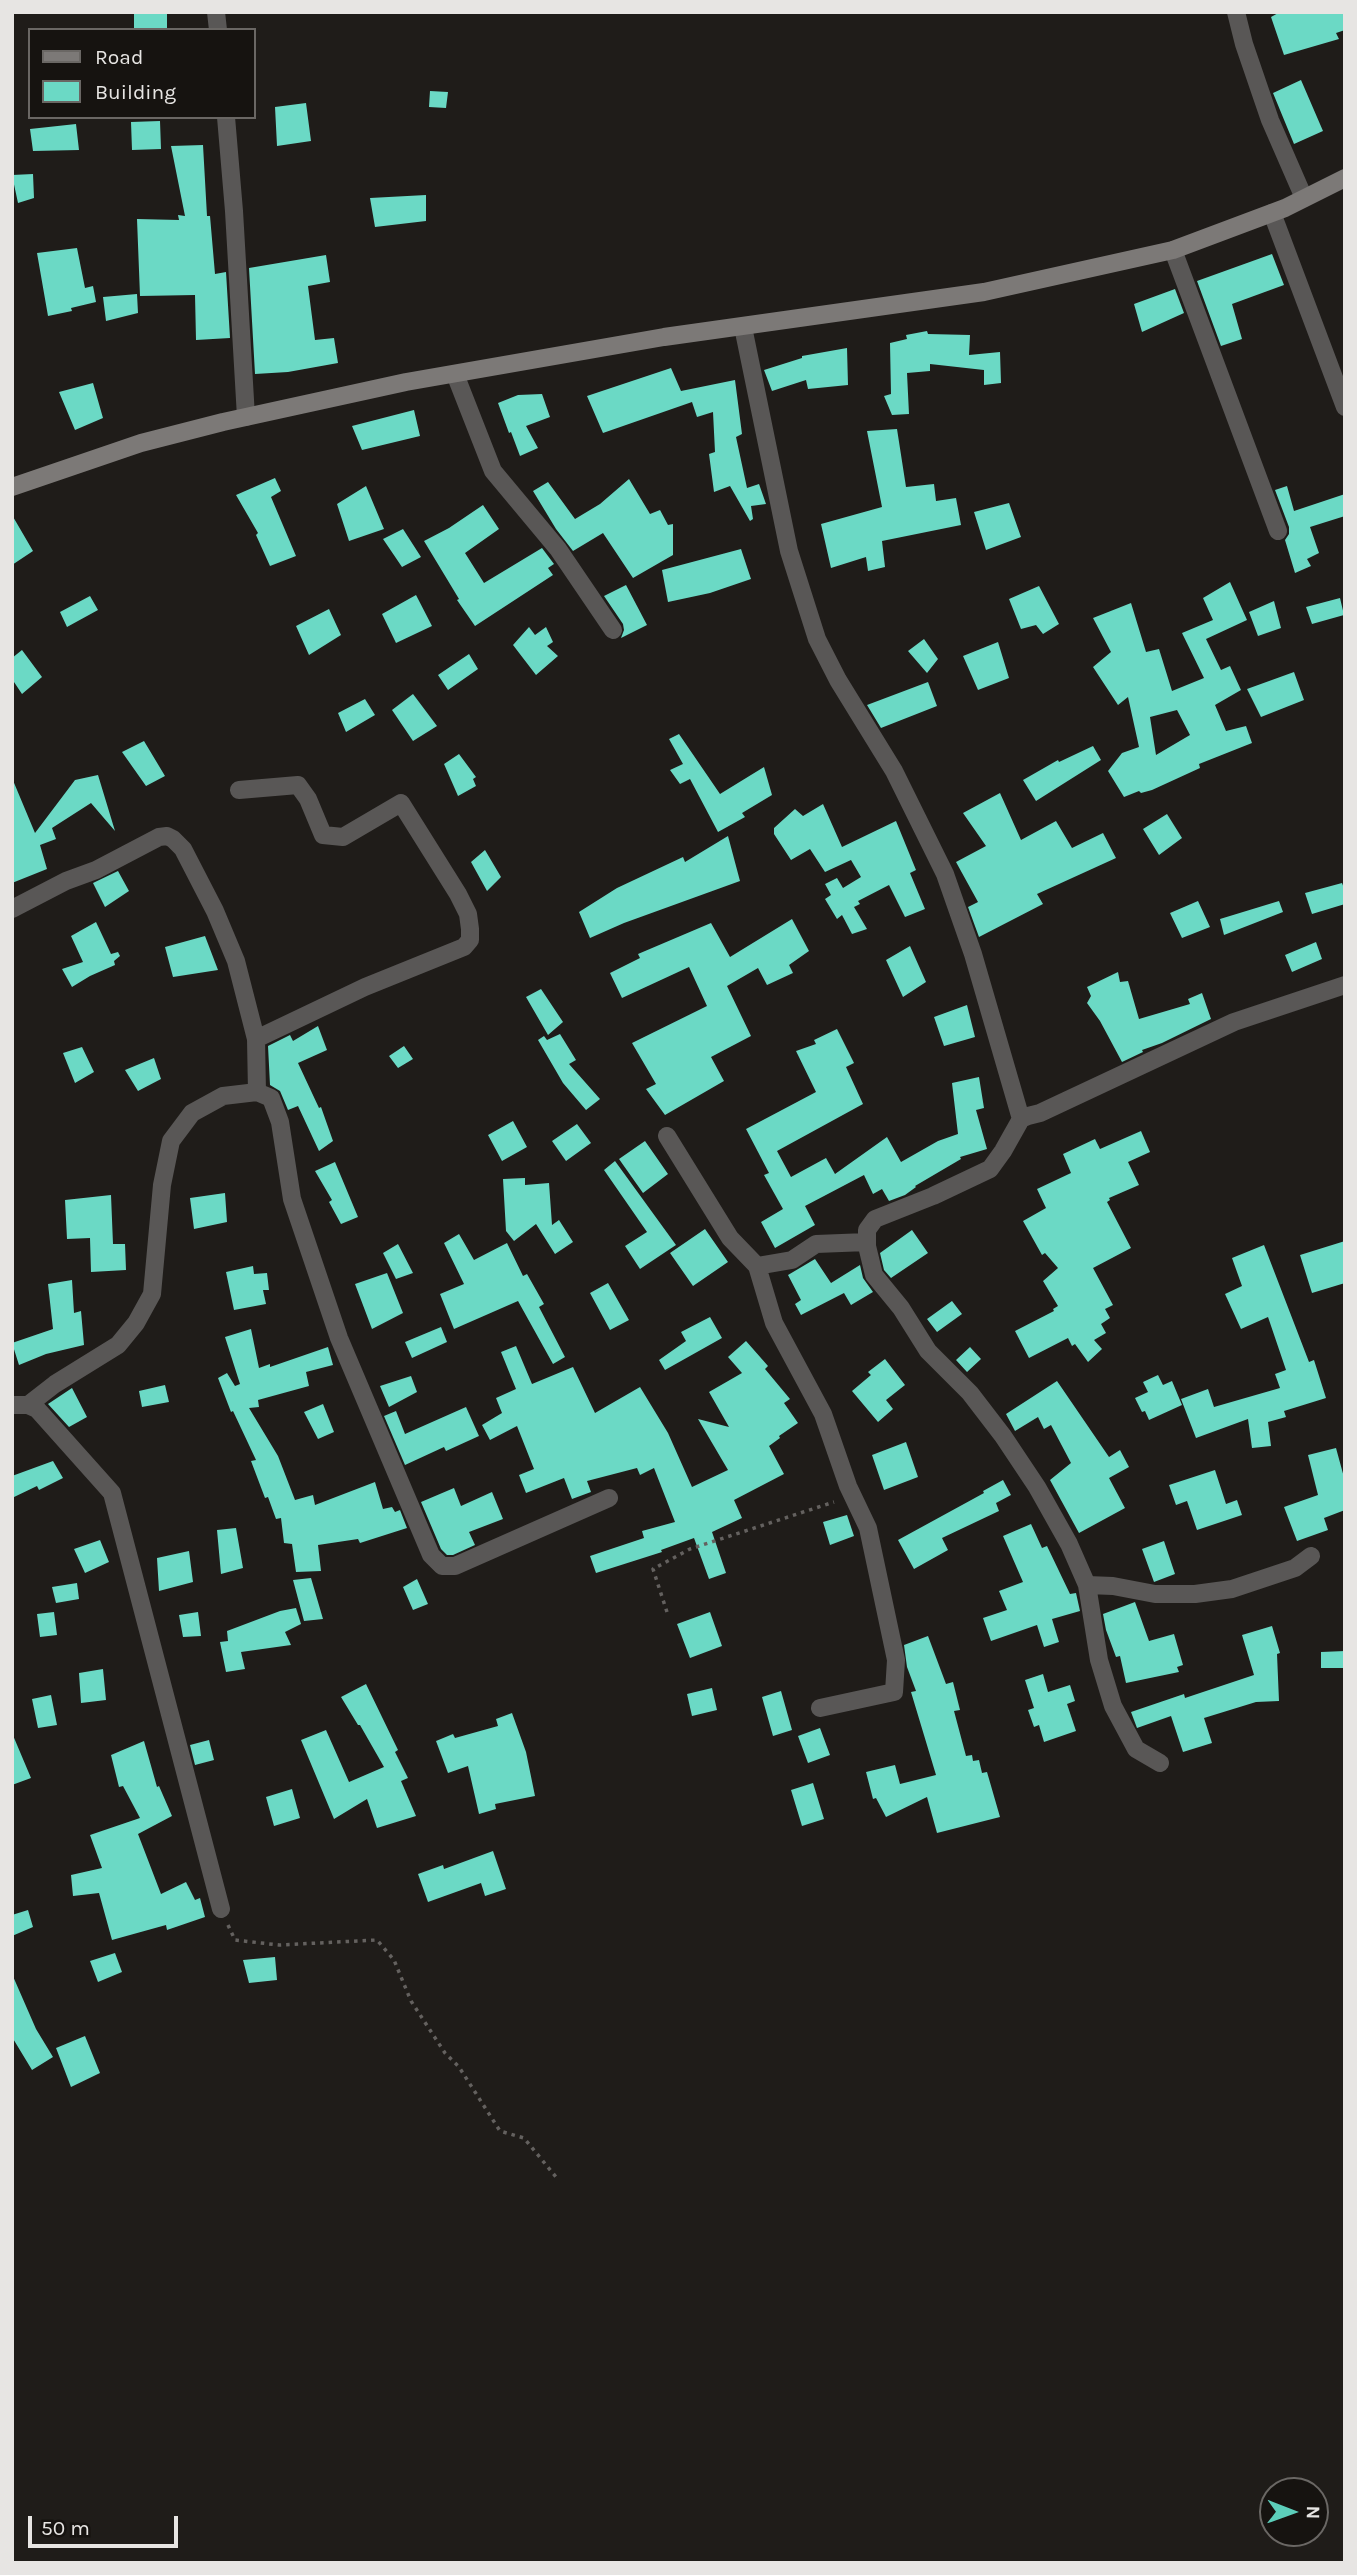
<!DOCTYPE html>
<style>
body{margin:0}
#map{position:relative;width:1357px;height:2575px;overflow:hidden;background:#1f1c19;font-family:Karla,sans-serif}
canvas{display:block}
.frame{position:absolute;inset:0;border:14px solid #e7e5e3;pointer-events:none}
.legend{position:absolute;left:28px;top:28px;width:228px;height:91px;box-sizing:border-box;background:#161310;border:2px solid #6a6764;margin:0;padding:9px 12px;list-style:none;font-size:21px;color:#e7e5e3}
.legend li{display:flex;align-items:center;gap:14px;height:35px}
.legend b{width:35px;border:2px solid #6a6764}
.north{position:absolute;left:1259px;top:2477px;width:70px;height:70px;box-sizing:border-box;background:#161310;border:2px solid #6a6764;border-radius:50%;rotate:91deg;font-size:19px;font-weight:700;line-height:28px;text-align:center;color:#e7e5e3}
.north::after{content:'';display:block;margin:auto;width:24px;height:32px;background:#5cceba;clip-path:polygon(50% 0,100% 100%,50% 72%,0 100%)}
.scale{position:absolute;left:28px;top:2516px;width:150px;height:32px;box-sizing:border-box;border:4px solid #e7e5e3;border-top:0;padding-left:9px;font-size:21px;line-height:24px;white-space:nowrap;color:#e7e5e3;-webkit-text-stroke:5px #161310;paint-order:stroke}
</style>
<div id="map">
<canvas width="1357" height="2575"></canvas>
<div class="frame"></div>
<ul class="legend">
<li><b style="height:9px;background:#7c7977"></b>Road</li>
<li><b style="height:19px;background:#6bd9c5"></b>Building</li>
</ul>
<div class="north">N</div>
<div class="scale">50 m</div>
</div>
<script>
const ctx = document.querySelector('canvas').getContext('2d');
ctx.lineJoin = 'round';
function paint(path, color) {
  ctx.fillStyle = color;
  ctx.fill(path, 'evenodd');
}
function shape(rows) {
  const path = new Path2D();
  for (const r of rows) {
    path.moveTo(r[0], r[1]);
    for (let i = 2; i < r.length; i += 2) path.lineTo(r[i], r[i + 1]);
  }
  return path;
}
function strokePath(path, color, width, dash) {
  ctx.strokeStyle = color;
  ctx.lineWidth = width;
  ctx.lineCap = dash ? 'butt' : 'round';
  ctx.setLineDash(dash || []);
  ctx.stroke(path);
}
const building = shape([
 [134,12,167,12,167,30,134,30],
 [1280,12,1345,12,1345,30,1336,33,1339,39,1284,55,1271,17],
 [1301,80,1323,131,1294,144,1273,93],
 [430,91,448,92,446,108,429,107],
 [306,103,311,141,277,146,275,107],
 [160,121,161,149,132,150,131,122],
 [76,124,79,150,33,151,30,129],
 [203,145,207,216,210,216,215,274,226,272,230,338,196,340,195,295,140,296,137,219,179,220,178,215,185,216,171,146],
 [33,174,34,198,18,203,12,175],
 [426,195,426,221,375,227,370,198],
 [77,248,85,288,93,286,96,302,71,308,72,311,48,316,37,253],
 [1272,254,1284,285,1232,304,1242,339,1221,346,1197,281],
 [326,255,330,282,308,286,315,340,334,338,338,363,288,372,255,374,249,268],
 [1175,289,1184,313,1142,332,1134,304],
 [137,294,138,313,106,321,103,297],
 [927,331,928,334,970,335,969,355,1000,352,1001,383,984,385,984,370,930,364,930,371,907,373,909,414,892,415,884,396,891,394,890,343,907,339,906,335],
 [847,348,848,385,808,389,806,380,772,391,764,370,802,358,802,356],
 [671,368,681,391,735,380,742,434,736,437,747,488,759,484,766,504,751,506,753,519,750,521,730,486,714,492,709,454,715,452,713,412,697,417,692,402,603,433,587,396],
 [93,383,103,418,75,430,59,392],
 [542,394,550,417,526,426,538,448,520,456,511,432,509,433,498,403,518,395],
 [414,410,420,436,362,450,352,426],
 [897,429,906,487,934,484,936,501,956,498,961,525,882,541,885,567,868,571,866,557,831,568,821,524,882,507,867,431],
 [275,478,281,491,271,497,296,556,270,566,256,535,258,533,236,495],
 [629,479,650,514,660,510,668,525,673,524,673,555,633,578,603,533,573,551,556,529,533,491,548,482,575,519,600,504],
 [366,486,384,529,349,541,337,504],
 [1287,486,1294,511,1345,494,1345,516,1310,527,1319,553,1307,559,1311,566,1295,573,1285,540,1289,534,1289,527,1275,490],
 [1009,503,1021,537,986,550,974,512],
 [483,505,499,529,465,553,484,583,542,548,554,564,548,568,553,575,475,626,457,600,459,599,424,541,449,528],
 [12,515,33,551,12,565],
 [403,529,421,557,402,567,383,539],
 [741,549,751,579,710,593,668,602,662,570],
 [1230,582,1247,620,1206,639,1221,670,1230,666,1241,690,1215,705,1226,731,1246,726,1252,743,1199,764,1200,768,1152,790,1141,793,1139,791,1124,797,1108,771,1122,753,1139,747,1128,697,1118,705,1093,667,1111,652,1093,618,1131,603,1146,652,1159,649,1172,691,1204,678,1182,633,1213,620,1203,598],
 [1177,710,1190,735,1156,755,1150,717],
 [626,585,647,625,621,638,624,630,623,624,604,596],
 [1039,586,1059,624,1043,634,1036,625,1021,629,1009,599],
 [416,595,432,626,396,643,382,614],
 [90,596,98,610,67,627,60,612],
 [1340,598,1344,615,1312,624,1306,607],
 [1274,601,1281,628,1258,636,1249,612],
 [329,609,341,635,309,655,296,626],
 [529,627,535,635,546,627,553,642,547,646,558,656,536,675,513,645],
 [924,639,938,659,927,673,908,651],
 [998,642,1009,678,978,690,963,656],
 [22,650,42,677,22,694,12,679,12,658],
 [469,654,478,669,448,690,438,675],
 [1294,672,1304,700,1261,717,1247,689],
 [928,682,937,706,881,728,867,705],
 [413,694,437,726,413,741,392,710],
 [365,699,375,715,346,732,338,713],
 [679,734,720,794,764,767,772,795,742,813,745,817,718,832,690,779,680,784,670,770,683,764,669,739],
 [144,741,165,776,146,786,122,752],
 [1093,746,1101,760,1036,801,1023,780,1058,760,1059,762],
 [459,754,476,777,473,779,476,786,458,796,444,764],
 [98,775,115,831,91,803,52,828,56,839,40,845,47,869,12,883,12,778,35,833,75,780],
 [1000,793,1021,840,1056,821,1072,848,1103,833,1116,858,1037,894,1043,904,979,937,968,907,978,902,956,862,986,846,963,813],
 [823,804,842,847,896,821,916,870,910,873,925,909,905,917,889,885,858,901,860,904,854,907,867,929,852,934,842,915,837,919,825,899,831,895,825,884,837,878,843,888,861,877,851,860,825,872,810,849,791,860,774,834,774,828,795,809,803,816],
 [1167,814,1182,838,1159,855,1143,829],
 [728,836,740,881,624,923,590,938,579,912,617,888,683,857,685,862],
 [485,850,501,877,487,891,471,862],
 [118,871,129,891,105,907,93,883],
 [1342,883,1345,891,1345,904,1312,914,1305,893],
 [1198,901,1210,927,1182,938,1170,913],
 [1279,901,1283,912,1224,935,1220,919],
 [792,919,809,951,789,965,793,973,767,985,758,968,727,986,751,1036,711,1057,724,1081,665,1115,646,1089,656,1084,632,1043,707,1006,689,967,622,998,610,973,640,958,638,954,711,923,730,957],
 [96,922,111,954,118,952,120,956,114,961,115,965,90,976,72,987,62,969,83,962,71,936],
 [205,936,218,970,173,977,165,947],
 [1316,942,1322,959,1292,972,1285,955],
 [910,946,926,982,903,997,886,960],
 [1118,972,1120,982,1128,981,1139,1019,1190,1004,1188,999,1202,993,1211,1019,1162,1043,1142,1050,1143,1052,1122,1062,1100,1021,1087,1003,1091,996,1087,987],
 [541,989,563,1022,548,1035,526,997],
 [967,1005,975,1037,944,1046,934,1017],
 [318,1026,327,1050,298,1063,319,1108,321,1107,333,1141,319,1151,298,1106,288,1110,280,1091,270,1085,268,1046,290,1035,293,1041],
 [837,1029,854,1063,846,1067,863,1104,777,1151,791,1177,826,1158,835,1174,887,1137,901,1162,938,1141,958,1134,952,1083,979,1077,984,1108,976,1110,987,1149,960,1157,961,1159,915,1186,916,1187,905,1195,889,1201,882,1189,873,1194,864,1175,805,1206,815,1225,775,1248,761,1222,783,1209,764,1175,769,1173,746,1129,816,1092,796,1051,816,1044,814,1040],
 [560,1034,576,1060,569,1064,600,1099,586,1110,563,1083,538,1040,544,1036,547,1040],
 [404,1046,413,1059,398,1068,389,1056],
 [82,1047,94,1072,75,1083,63,1053],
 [154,1058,161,1079,138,1091,125,1070],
 [513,1121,527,1147,502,1161,488,1135],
 [577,1124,591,1143,566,1161,552,1141],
 [1141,1131,1150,1152,1128,1162,1139,1185,1109,1198,1110,1200,1107,1202,1131,1248,1093,1268,1113,1305,1105,1309,1110,1318,1101,1324,1106,1333,1094,1340,1102,1349,1088,1362,1075,1344,1072,1346,1068,1338,1029,1358,1015,1331,1054,1311,1053,1309,1058,1306,1043,1281,1058,1268,1045,1253,1042,1255,1023,1221,1046,1208,1037,1189,1071,1173,1063,1154,1095,1139,1100,1149],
 [645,1141,668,1174,643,1193,619,1159],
 [615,1161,676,1245,640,1269,625,1246,647,1232,604,1170],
 [335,1162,358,1217,341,1224,329,1202,332,1200,315,1171],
 [525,1178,525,1185,549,1183,552,1225,559,1220,573,1242,555,1254,536,1224,514,1241,506,1231,503,1179],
 [225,1193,227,1222,194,1229,190,1198],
 [111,1195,113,1244,125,1244,126,1270,91,1272,90,1238,67,1239,65,1200],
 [705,1229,728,1262,693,1286,670,1253],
 [912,1230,928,1253,891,1278,884,1270,880,1253],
 [459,1234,474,1260,507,1243,523,1276,527,1274,544,1304,539,1307,565,1357,553,1364,518,1301,454,1329,440,1294,464,1284,444,1243],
 [1345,1241,1345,1283,1312,1293,1300,1255],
 [398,1244,413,1273,396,1279,383,1253],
 [1264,1245,1309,1362,1314,1360,1326,1398,1284,1411,1286,1417,1268,1422,1271,1446,1252,1448,1248,1419,1196,1438,1181,1399,1208,1389,1214,1407,1280,1388,1275,1374,1286,1370,1268,1317,1241,1329,1225,1294,1242,1286,1232,1258],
 [815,1259,831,1283,860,1265,863,1278,873,1292,851,1305,844,1293,801,1315,795,1304,801,1300,788,1275],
 [253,1266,254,1274,267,1273,269,1290,263,1290,266,1304,234,1310,226,1272],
 [387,1273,403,1313,372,1329,355,1284],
 [72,1280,74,1313,81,1311,84,1345,46,1354,19,1365,12,1343,53,1329,48,1284],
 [608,1283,629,1320,610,1330,590,1293],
 [952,1301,962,1314,937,1332,927,1319],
 [710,1317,722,1338,665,1370,659,1360,686,1341,681,1332],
 [441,1327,447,1342,412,1358,405,1342],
 [251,1329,259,1368,270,1364,270,1367,328,1347,333,1365,306,1372,309,1386,258,1400,259,1407,249,1408,278,1456,295,1500,313,1495,315,1505,375,1482,383,1509,392,1507,395,1512,400,1510,407,1528,360,1543,358,1539,318,1545,321,1571,296,1572,292,1544,284,1543,281,1518,276,1519,268,1497,265,1498,251,1461,256,1460,233,1411,231,1412,218,1378,227,1373,235,1386,240,1384,225,1337],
 [746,1341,768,1366,765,1369,790,1399,784,1403,798,1423,779,1436,780,1438,769,1446,784,1474,734,1500,742,1518,712,1532,726,1573,709,1579,694,1538,661,1550,662,1552,596,1573,590,1556,644,1538,642,1531,675,1522,654,1468,640,1475,637,1468,587,1481,591,1492,572,1499,564,1478,526,1493,519,1475,534,1469,517,1426,490,1440,482,1425,502,1413,496,1398,516,1389,501,1352,516,1346,532,1384,573,1367,595,1413,640,1387,668,1433,692,1487,728,1470,698,1419,729,1427,709,1392,742,1373,728,1357],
 [970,1347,981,1359,967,1372,956,1360],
 [885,1359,905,1385,886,1400,893,1409,878,1422,852,1391,871,1375,868,1372],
 [1158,1375,1163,1385,1172,1381,1182,1405,1149,1420,1145,1411,1142,1412,1135,1398,1148,1392,1143,1382],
 [411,1376,417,1392,389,1407,380,1386],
 [1057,1381,1109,1457,1120,1450,1129,1467,1109,1478,1125,1508,1079,1533,1050,1480,1071,1463,1051,1425,1044,1429,1038,1417,1015,1431,1006,1414],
 [165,1385,169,1402,142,1407,139,1391],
 [72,1388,87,1417,69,1427,48,1404],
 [323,1404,334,1432,318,1439,304,1412],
 [466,1407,479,1436,446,1451,444,1447,405,1465,384,1416,396,1411,405,1434],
 [906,1442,918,1477,884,1490,872,1455],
 [1336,1448,1345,1481,1345,1510,1324,1518,1328,1530,1297,1541,1284,1507,1318,1495,1308,1455],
 [53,1461,63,1478,39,1490,37,1486,12,1498,12,1476],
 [1215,1470,1226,1504,1237,1500,1242,1515,1197,1530,1187,1501,1176,1505,1169,1485],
 [1003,1480,1011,1495,996,1503,999,1511,942,1538,948,1550,914,1569,898,1540,984,1493,983,1491],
 [454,1488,461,1506,492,1492,503,1519,469,1532,475,1545,453,1555,447,1555,441,1549,421,1502],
 [847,1515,854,1536,830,1545,823,1522],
 [1031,1524,1042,1548,1047,1546,1070,1594,1076,1593,1080,1611,1052,1619,1059,1642,1044,1647,1037,1625,991,1641,983,1618,1007,1610,999,1591,1023,1582,1003,1536],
 [236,1528,243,1568,221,1574,217,1530],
 [100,1540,109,1562,85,1573,74,1549],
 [1164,1541,1175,1574,1154,1582,1142,1549],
 [189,1551,193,1582,159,1591,157,1558],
 [311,1578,323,1619,304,1621,293,1580],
 [417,1579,428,1604,413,1610,403,1587],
 [77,1583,79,1599,56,1603,52,1587],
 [1135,1602,1149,1641,1174,1634,1183,1665,1177,1667,1179,1672,1126,1683,1120,1656,1116,1657,1106,1630,1103,1614],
 [296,1608,301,1624,285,1632,291,1645,241,1652,245,1669,226,1672,220,1642,228,1641,227,1631,280,1611],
 [54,1612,57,1635,40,1637,37,1614],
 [198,1612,201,1636,183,1637,179,1615],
 [710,1612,722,1646,690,1658,677,1624],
 [1272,1626,1280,1653,1277,1654,1279,1701,1256,1702,1204,1718,1212,1743,1183,1752,1171,1716,1137,1728,1131,1712,1184,1694,1185,1698,1254,1675,1242,1635],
 [928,1636,946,1684,953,1682,960,1710,954,1711,966,1756,972,1755,973,1761,979,1760,982,1773,987,1772,1000,1817,937,1833,927,1797,886,1817,876,1798,873,1799,866,1772,895,1765,900,1784,936,1775,911,1692,916,1691,907,1667,904,1645],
 [1345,1651,1345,1668,1321,1668,1321,1652],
 [103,1669,106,1700,81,1703,79,1673],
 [1043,1674,1048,1692,1070,1685,1075,1701,1067,1704,1076,1731,1044,1742,1039,1725,1034,1727,1028,1710,1034,1708,1025,1680],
 [366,1684,398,1750,395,1752,408,1778,401,1781,416,1816,377,1828,367,1799,334,1819,301,1740,326,1730,349,1782,384,1767,360,1725,358,1725,341,1697],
 [712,1688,717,1710,692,1716,687,1694],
 [781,1691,792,1730,773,1736,762,1697],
 [51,1695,57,1725,38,1728,32,1699],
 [512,1713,526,1752,535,1796,495,1804,496,1809,479,1814,468,1766,448,1773,436,1741,453,1734,455,1738,498,1726,496,1719],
 [820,1728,830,1755,808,1763,798,1736],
 [12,1733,31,1778,12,1785],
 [209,1740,214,1760,195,1765,190,1745],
 [144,1741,157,1787,159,1786,172,1816,138,1834,161,1894,186,1882,195,1900,200,1898,205,1917,167,1930,166,1925,112,1940,99,1893,73,1896,71,1875,102,1868,90,1835,140,1818,123,1786,119,1787,111,1755],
 [813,1783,824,1819,802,1826,791,1790],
 [292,1789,300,1818,274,1826,266,1797],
 [493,1851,506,1889,485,1896,481,1883,428,1902,418,1874,443,1865,444,1869],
 [28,1910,33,1927,12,1936,12,1915],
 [115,1953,122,1972,98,1982,90,1961],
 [275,1957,277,1980,249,1983,243,1960],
 [12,1974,36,2029,53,2057,32,2070,12,2037],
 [85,2036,100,2073,71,2087,56,2048]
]);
const path = shape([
 [667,1612,653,1569,690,1549,834,1502],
 [228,1925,235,1940,279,1945,377,1940,394,1960,411,2001,445,2053,459,2067,500,2131,524,2138,556,2177]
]);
const street = shape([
 [216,12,218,30],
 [1236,12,1244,44,1270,120,1304,198],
 [226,117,234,211,246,417],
 [1272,213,1345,407],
 [1173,250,1278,531],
 [743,327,789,551,817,639,838,680,894,771,945,874,973,954,1021,1119],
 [455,374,493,471,558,549,613,630],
 [239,790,298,785,308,799,323,835,343,837,401,803,458,894,468,914,470,929,470,940,464,947,365,987,256,1039],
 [12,909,66,881,96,870,159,837,167,836,173,839,183,849,215,911,236,961,256,1039,257,1092],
 [667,1136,730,1238,757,1266,792,1260,816,1244,867,1242],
 [757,1266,774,1323,823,1414,848,1486,868,1528,896,1660,894,1692,820,1708],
 [12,1405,28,1405,37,1409,112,1493,221,1909],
 [28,1405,55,1384,118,1345,136,1323,152,1294,162,1185,171,1141,192,1113,223,1096,257,1092,271,1098,280,1122,292,1199,339,1338,431,1555,442,1566,455,1566,609,1498],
 [1311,1556,1295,1568,1232,1589,1195,1594,1155,1594,1113,1586,1087,1585,1069,1544,1037,1487,1003,1436,970,1393,928,1351,901,1308,874,1275,867,1246,867,1230,875,1219,933,1196,990,1169,1003,1151,1021,1119,1028,1116,1040,1113,1234,1022,1345,985],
 [1087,1585,1099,1660,1113,1706,1136,1749,1160,1763]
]);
const secondary = shape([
 [12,487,141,443,223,422,406,382,664,337,984,292,1173,250,1285,208,1345,178]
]);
paint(building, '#6bd9c5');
strokePath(path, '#64615f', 3.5, [3.5, 5]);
strokePath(street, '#595756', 18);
strokePath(secondary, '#7c7977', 18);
</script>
